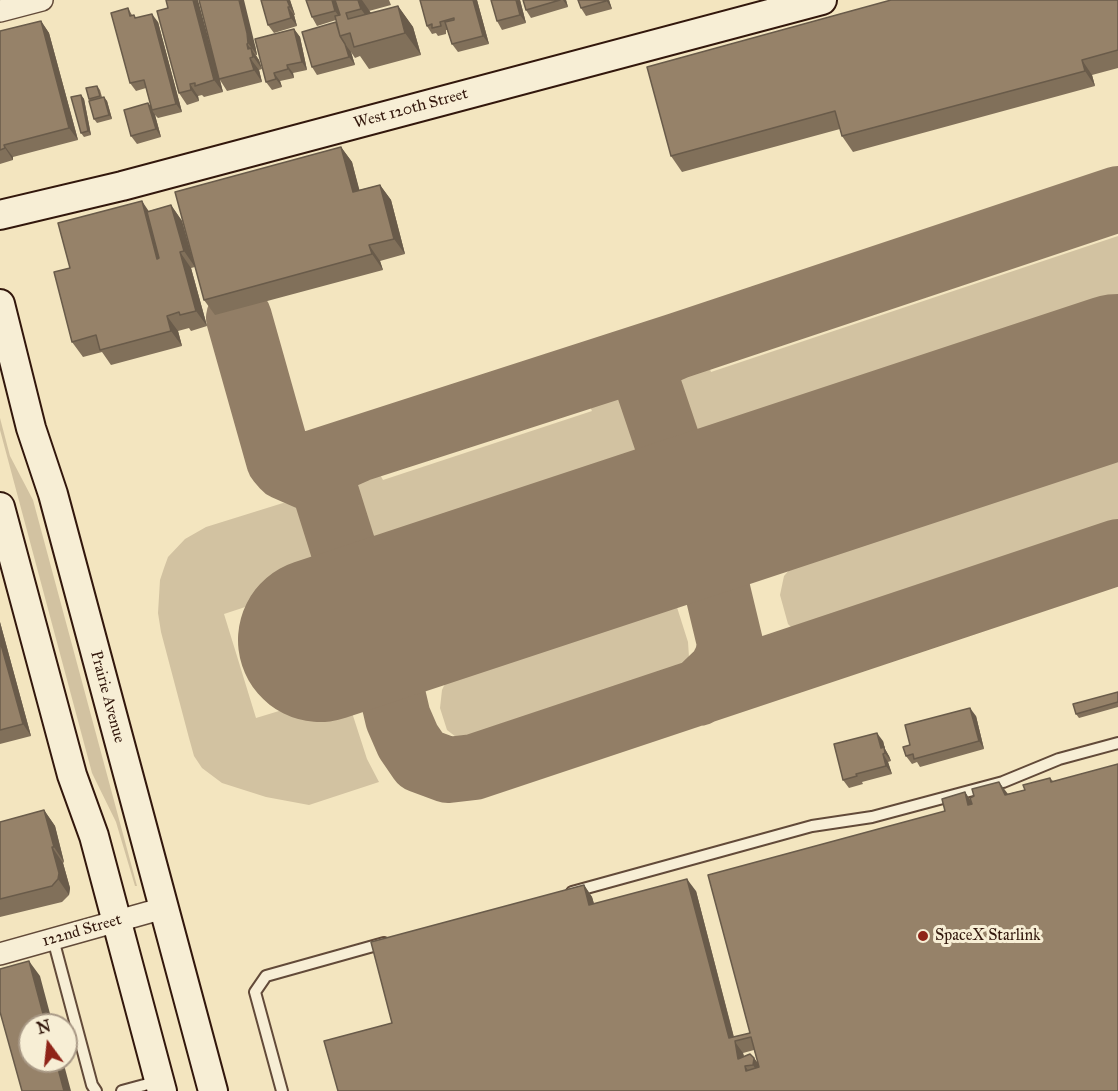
<!DOCTYPE html>
<style>
body{margin:0}
#map{position:relative;width:1118px;height:1091px;overflow:hidden;background:#f3e5bf;font-family:"IM FELL Great Primer",serif}
canvas{display:block}
.north{position:absolute;left:18px;top:1013px;width:60px;height:60px;box-sizing:border-box;background:#f7eed5;border:2px solid #a89885;border-radius:50%;rotate:345deg;font-size:16px;font-weight:700;line-height:24px;text-align:center;color:#32170c}
.north::after{content:'';display:block;margin:auto;width:21px;height:27px;background:#8f2418;clip-path:polygon(50% 0,100% 100%,50% 72%,0 100%)}
</style>
<div id="map">
<canvas width="1118" height="1091"></canvas>
<div class="north">N</div>
</div>
<script>
const ctx = document.querySelector('canvas').getContext('2d');
ctx.lineJoin = 'round';
function paint(path, color) {
  ctx.fillStyle = color;
  ctx.fill(path, 'evenodd');
}
function shape(rows) {
  const path = new Path2D();
  for (const r of rows) {
    path.moveTo(r[0], r[1]);
    for (let i = 2; i < r.length; i += 2) path.lineTo(r[i], r[i + 1]);
  }
  return path;
}
function strokePath(path, color, width, dash) {
  ctx.strokeStyle = color;
  ctx.lineWidth = width;
  ctx.lineCap = dash ? 'butt' : 'round';
  ctx.setLineDash(dash || []);
  ctx.stroke(path);
}
function write(font, color, halo, rows, align = 'center') {
  ctx.font = font + ' "IM FELL Great Primer",serif';
  ctx.lineWidth = 6;
  ctx.setLineDash([]);
  ctx.textBaseline = 'middle';
  ctx.strokeStyle = halo;
  ctx.fillStyle = color;
  for (const [text, x, y, turn = 0] of rows) {
    ctx.save();
    ctx.translate(x, y);
    ctx.rotate((+turn || 0) * Math.PI / 180);
    ctx.textAlign = isNaN(turn) ? turn : align;
    if (halo) ctx.strokeText(text, 0, 0);
    ctx.fillText(text, 0, 0);
    ctx.restore();
  }
}
const green = shape([
 [1118,236,1118,303,718,436,722,452,710,453,703,451,689,436,677,396,679,382,690,370,708,364,711,372],
 [608,396,616,397,629,405,633,411,645,445,647,460,644,467,633,478,627,480,623,468,391,544,395,559,385,562,367,553,361,546,348,507,349,493,358,479,378,471,383,480,592,411,588,402],
 [0,418,10,456,33,500,137,886,135,886,116,822,92,773,0,430],
 [1118,450,1118,528,805,632,794,630,788,624,780,595,784,576,797,561,810,552],
 [283,503,296,504,306,509,310,515,324,558,324,571,318,581,312,585,224,614,256,718,345,691,367,759,379,782,309,805,266,797,222,783,202,768,194,756,189,738,161,632,158,613,160,580,164,568,168,557,185,539,206,527],
 [650,591,665,593,675,601,688,642,689,657,686,665,676,674,473,742,460,740,447,730,440,708,442,690,453,667,469,651,482,645,487,661,648,606,645,593]
]);
const taxiway = shape([
 [239,318,279,460,285,467,317,481],
 [677,346,661,353,650,365,647,373,647,382,675,465,685,481,705,494,731,498,761,494,740,512,728,529,716,554,715,578,718,593,730,643,728,657,721,671,698,693],
 [356,450,340,457,330,465,325,477,325,490,352,576,362,591,378,602,400,605,450,597,423,615,406,632,394,656,390,684,398,718,408,741,421,760,448,770,474,767,1118,552],
 [279,460,293,467,305,466,677,346,1118,199]
]);
const runway = shape([
 [320,640,1118,376]
]);
const service = shape([
 [572,892,812,826,872,817,1003,782,1059,759,1118,743],
 [53,939,92,1085,96,1091],
 [122,1091,159,1081],
 [282,1091,255,992,266,976,384,943]
]);
const minor = shape([
 [0,11,42,0],
 [0,954,164,908]
]);
const secondary = shape([
 [0,215,122,186,822,0],
 [0,304,31,428,53,494,213,1091],
 [0,507,72,775,94,836,162,1091]
]);
const wall = shape([
 [199,0,255,45,257,55,256,55,259,60,262,69,259,70,262,82,227,91,220,80,223,92,204,97,202,95,198,96,199,101,187,105,179,93,168,8,212,52],
 [261,0,290,0,295,15,294,15,297,26,274,33,268,25],
 [306,0,389,0,391,5,369,11,371,13,398,6,413,27,421,55,369,69,360,56,355,58,351,52,355,65,317,75,312,67,336,22,336,20,317,26,312,17],
 [420,0,477,0,489,44,458,52,452,44,447,30,446,30,446,34,438,36,436,33,432,34,427,26],
 [520,0,526,23,502,30,497,21],
 [523,0,566,0,568,7,531,18,526,10],
 [578,0,609,0,612,9,586,16,581,8],
 [1118,0,1118,68,1092,75,1095,86,853,152,842,136,840,129,682,172,671,156],
 [128,8,132,15,134,15,136,18,158,22,182,112,158,118,155,115,161,137,137,144,131,136,148,103,151,107,146,88,136,91,130,83],
 [41,21,49,33,78,140,13,157,13,160,0,164,0,31],
 [294,29,300,37,307,70,293,73,294,78,280,81,282,87,272,90,266,82],
 [97,86,100,90,102,97,107,101,112,119,97,123,94,119,89,99],
 [81,95,84,99,91,135,84,137,81,133],
 [341,147,352,162,359,190,380,185,391,200,405,254,380,261,383,270,215,315,204,300],
 [171,205,182,221,195,267,191,268,207,326,191,331,189,328,178,331,182,346,111,365,102,352,83,357,72,342,149,211],
 [0,622,31,736,0,744],
 [1118,692,1118,707,1079,718,1076,714],
 [976,716,984,749,920,767,917,762,912,764,906,756,910,745],
 [883,741,885,749,889,756,891,761,888,762,892,774,862,782,863,784,849,788,843,780],
 [1050,778,1053,781,1118,1091,338,1091,392,1023,584,885,592,897,594,904,696,891,734,1037,750,1033,945,811,965,792,971,802,1025,790],
 [754,1050,758,1063,754,1058,744,1056,743,1053],
 [44,810,55,826,64,862,63,863,70,888,69,895,62,902,0,917,0,822]
]);
const shadedWall = shape([
 [193,0,198,0,223,92,214,80],
 [239,0,244,0,255,45,257,55,248,43],
 [287,0,290,0,295,15,290,7],
 [332,0,336,0,341,19,335,11],
 [358,0,362,0,371,13,376,30,361,9],
 [473,0,477,0,489,44,483,36],
 [516,0,520,0,526,23,520,15],
 [563,0,566,0,568,7],
 [606,0,609,0,612,9],
 [398,6,413,27,421,55,405,33],
 [288,7,294,15,297,26,291,18],
 [152,14,158,22,182,112,176,104],
 [41,21,49,33,78,140,69,128],
 [294,29,300,37,307,70,302,62],
 [247,44,259,60,262,69,248,49],
 [345,44,351,52,355,65,349,57],
 [250,58,259,70,262,82,254,70],
 [1082,60,1092,75,1095,86,1085,71],
 [287,65,293,73,294,78,288,69],
 [274,73,280,81,282,87,276,79],
 [190,84,198,96,199,101,191,90],
 [81,95,84,99,91,135,88,131],
 [104,97,107,101,112,119,109,115],
 [148,103,154,110,152,110,155,115,161,137,156,129],
 [4,145,13,157,13,160,5,148],
 [341,147,352,162,364,207,353,192],
 [380,185,391,200,405,254,394,239],
 [142,201,152,216,168,274,157,259],
 [171,205,182,221,195,267,184,251],
 [369,245,380,261,383,270,372,254],
 [180,252,191,268,207,326,196,311],
 [167,316,178,331,182,346,171,331],
 [0,622,31,736,23,724,0,641],
 [970,708,976,716,984,749,979,741],
 [877,733,883,741,885,749,889,756,891,761,881,748],
 [883,754,888,762,892,774,886,766],
 [999,782,1008,794,1013,807,1005,795],
 [965,792,973,804,968,805],
 [44,810,55,826,64,862,54,847],
 [52,847,63,863,70,888,69,895,58,879],
 [687,879,696,891,735,1042,743,1053,746,1066,745,1066,753,1078,754,1083,738,1059,729,1038],
 [584,885,592,897,598,917,589,905],
 [29,961,40,976,53,1025,46,1025],
 [754,1058,762,1070,761,1077,753,1065],
 [56,1061,63,1061,71,1091,64,1091]
]);
const building = shape([
 [166,0,193,0,214,80,195,86,195,83,190,84,191,90,179,93,157,11,168,8,166,0],
 [199,0,239,0,247,33,248,43,247,44,248,49,251,48,253,57,250,58,254,70,219,79,199,0],
 [261,0,287,0,290,7,288,7,291,18,268,25,261,0],
 [306,0,332,0,335,11,312,17,306,0],
 [335,0,358,0,361,9,346,13,348,19,398,6,405,33,354,47,350,33,340,36,335,16,340,15,335,0],
 [420,0,473,0,483,36,452,44,445,22,454,20,454,18,440,22,441,26,432,28,432,24,427,26,420,0],
 [491,0,516,0,520,15,497,21,491,0],
 [523,0,560,0,526,10,523,0],
 [578,0,606,0,606,1,581,8,578,0],
 [891,0,1118,0,1118,50,1082,60,1085,71,842,136,835,111,671,156,647,67,891,0],
 [128,8,130,16,134,15,135,18,152,14,176,104,152,110,144,80,130,83,111,13,128,8],
 [41,21,69,128,4,145,5,148,0,150,0,31,41,21],
 [336,22,340,36,345,44,349,57,312,67,302,32,336,22],
 [294,29,302,62,287,65,288,69,274,73,276,79,266,82,255,39,294,29],
 [97,86,100,96,89,99,86,88,97,86],
 [81,95,88,131,81,133,71,97,81,95],
 [104,97,109,115,94,119,89,101,104,97],
 [148,103,156,129,131,136,124,110,148,103],
 [341,147,353,192,380,185,394,239,369,245,372,254,204,300,175,192,341,147],
 [142,201,157,259,159,258,147,212,171,205,184,251,180,252,196,311,180,315,179,312,167,316,171,331,100,350,96,335,72,342,54,272,70,268,58,223,142,201],
 [0,641,23,724,0,730,0,641],
 [1118,692,1118,702,1076,714,1073,704,1118,692],
 [970,708,979,741,914,759,913,754,906,756,903,747,910,745,905,725,970,708],
 [877,733,881,748,884,747,885,753,883,754,886,766,856,774,857,776,843,780,834,744,877,733],
 [1118,764,1118,1091,338,1091,324,1041,392,1023,371,942,584,885,589,905,687,879,729,1038,750,1033,708,875,945,811,942,799,965,792,968,805,972,804,970,798,974,796,972,789,999,782,1005,795,1025,790,1023,785,1050,778,1051,782,1118,764],
 [751,1037,759,1067,746,1071,745,1066,753,1065,754,1058,750,1054,738,1059,735,1041,751,1037],
 [44,810,54,847,52,847,59,873,58,879,52,886,0,899,0,822,44,810],
 [29,961,46,1025,30,1025,30,1061,56,1061,64,1091,22,1091,0,1012,0,969,29,961]
]);
const markers = [
 [923,936,6,"#8f2418"]
];
const streetNames = [
 ["West 120th Street",411,109,-15],
 ["Prairie Avenue",107,697,75],
 ["122nd Street",82,931,-16]
];
const poiNames = [
 ["SpaceX Starlink",935,936]
];
paint(green, '#d2c2a1');
strokePath(taxiway, '#927e66', 66);
strokePath(runway, '#927e66', 164);
strokePath(service, '#624a39', 14);
strokePath(minor, '#624a39', 24);
strokePath(secondary, '#32170c', 32);
strokePath(service, '#f7eed5', 10);
strokePath(minor, '#f7eed5', 21);
strokePath(secondary, '#f7eed5', 28);
paint(wall, '#81705a');
paint(shadedWall, '#695b4a');
paint(building, '#968269');
strokePath(building, '#695b4a', 1.5);
for (const [x, y, r, color] of markers) {
  const dot = new Path2D();
  dot.arc(x, y, r, 0, 2 * Math.PI);
  ctx.fillStyle = color;
  ctx.fill(dot);
  strokePath(dot, '#f7eed5', 2);
}
write('16px', '#32170c', '#f7eed5', streetNames);
write('16px', '#32170c', '#f7eed5', poiNames, 'left');
</script>
